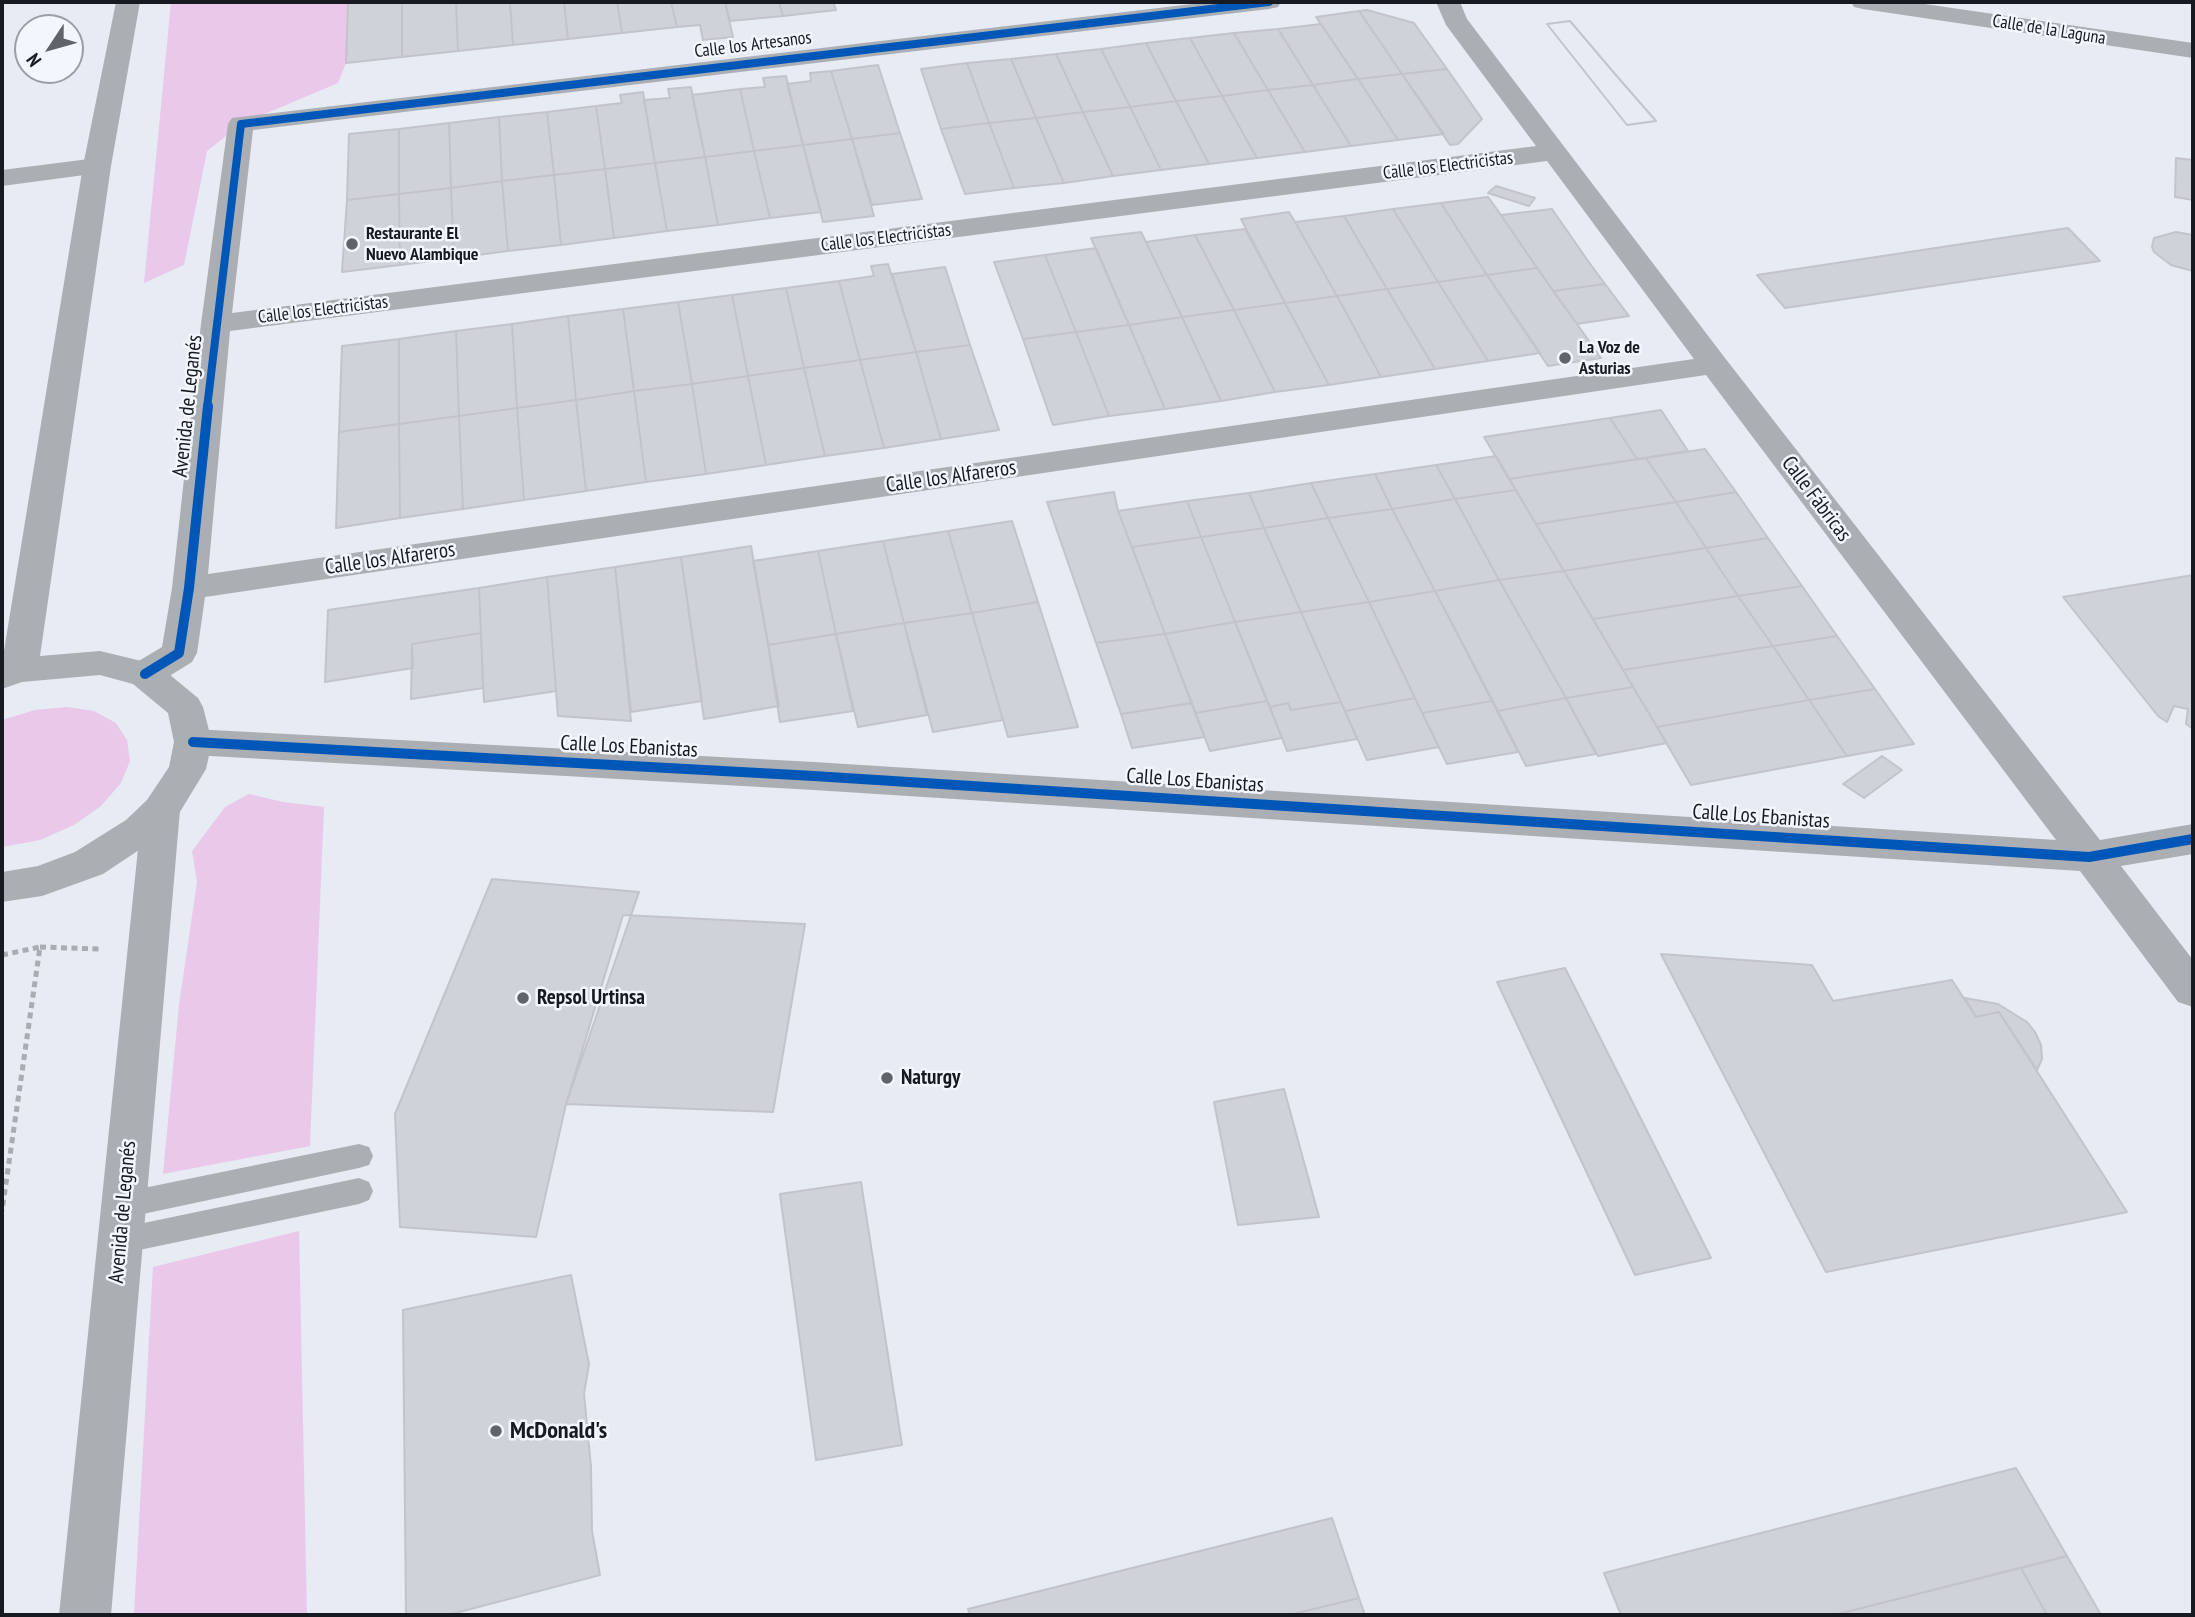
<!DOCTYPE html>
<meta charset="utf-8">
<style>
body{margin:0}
#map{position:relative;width:2195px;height:1617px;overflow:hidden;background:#e6ebf4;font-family:"PT Sans Narrow",sans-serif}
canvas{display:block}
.frame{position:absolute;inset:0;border:4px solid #171a20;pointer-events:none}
.north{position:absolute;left:14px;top:14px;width:70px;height:70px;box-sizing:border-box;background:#f2f6fd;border:2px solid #9a9ea5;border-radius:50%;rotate:234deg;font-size:19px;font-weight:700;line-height:28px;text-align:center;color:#171a20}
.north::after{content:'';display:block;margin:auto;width:24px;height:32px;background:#5f636a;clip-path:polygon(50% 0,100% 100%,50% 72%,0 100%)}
</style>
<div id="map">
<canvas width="2195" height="1617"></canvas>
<div class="frame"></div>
<div class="north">N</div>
</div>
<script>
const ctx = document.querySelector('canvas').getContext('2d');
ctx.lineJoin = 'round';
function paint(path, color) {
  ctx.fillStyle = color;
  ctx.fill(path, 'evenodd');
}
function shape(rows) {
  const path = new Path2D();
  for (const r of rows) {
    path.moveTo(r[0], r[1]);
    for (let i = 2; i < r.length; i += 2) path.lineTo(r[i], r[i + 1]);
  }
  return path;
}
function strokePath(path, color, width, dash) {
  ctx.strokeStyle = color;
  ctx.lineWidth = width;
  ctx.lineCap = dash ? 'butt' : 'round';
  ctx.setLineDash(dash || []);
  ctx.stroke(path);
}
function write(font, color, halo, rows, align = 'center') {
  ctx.font = font + ' "PT Sans Narrow",sans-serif';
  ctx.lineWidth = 5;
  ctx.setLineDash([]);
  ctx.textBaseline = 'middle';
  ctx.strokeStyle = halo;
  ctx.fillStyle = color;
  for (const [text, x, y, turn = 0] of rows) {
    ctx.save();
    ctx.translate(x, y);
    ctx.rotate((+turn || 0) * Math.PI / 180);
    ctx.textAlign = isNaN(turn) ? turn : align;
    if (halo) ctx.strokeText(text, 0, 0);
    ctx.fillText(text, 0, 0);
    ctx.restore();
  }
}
const green = shape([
 [171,2,348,2,346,63,338,83,241,124,207,151,184,265,144,283],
 [67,707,94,711,116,723,127,740,130,761,121,783,101,806,74,825,40,840,2,847,2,720,35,710],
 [249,794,283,802,324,807,310,1146,163,1174,179,1005,197,882,192,851,225,807],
 [299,1231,307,1615,134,1615,153,1267]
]);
const building = shape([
 [348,2,402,2,402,57,346,63,348,2],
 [402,2,456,2,458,51,402,57,402,2],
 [456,2,510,2,513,45,458,51,456,2],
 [510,2,564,2,568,39,513,45,510,2],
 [564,2,617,2,622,33,568,39,564,2],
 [617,2,671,2,677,27,622,33,617,2],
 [671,2,725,2,733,37,703,40,700,25,677,27,671,2],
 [725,2,779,2,783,16,730,21,725,2],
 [779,2,833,2,836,10,783,16,779,2],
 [1367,10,1414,23,1447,69,1402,74,1359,11,1367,10],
 [1359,11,1402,74,1358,79,1316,17,1359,11],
 [1570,21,1615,74,1656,121,1627,125,1547,24,1570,21],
 [1570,21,1615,74,1656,121,1627,125,1547,24,1570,21],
 [1321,24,1358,79,1313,85,1278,29,1321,24],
 [1278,29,1313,85,1268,90,1234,33,1278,29],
 [1234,33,1268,90,1222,96,1190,38,1234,33],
 [1190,38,1222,96,1176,101,1146,43,1190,38],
 [1146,43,1176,101,1130,107,1101,49,1146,43],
 [1101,49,1130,107,1083,112,1056,54,1101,49],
 [1056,54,1083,112,1036,118,1011,59,1056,54],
 [1011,59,1036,118,989,123,967,63,1011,59],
 [967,63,989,123,941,129,921,69,967,63],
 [878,65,900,133,852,139,831,71,878,65],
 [1447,69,1482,119,1458,144,1450,145,1402,74,1447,69],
 [831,71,852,139,803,145,787,84,811,81,810,73,831,71],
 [1402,74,1444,134,1398,140,1358,79,1402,74],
 [786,76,803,145,754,151,740,89,765,87,763,78,786,76],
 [1358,79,1398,140,1351,146,1313,85,1358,79],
 [1313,85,1351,146,1305,152,1268,90,1313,85],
 [691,87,705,157,655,163,644,100,670,98,668,89,691,87],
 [740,89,754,151,705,157,692,95,740,89],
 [1268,90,1305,152,1257,158,1222,96,1268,90],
 [643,92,655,163,605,169,596,106,622,103,620,95,643,92],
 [1222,96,1257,158,1209,164,1176,101,1222,96],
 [1176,101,1209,164,1161,170,1130,107,1176,101],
 [596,106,605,169,554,175,547,112,596,106],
 [1130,107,1161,170,1113,176,1083,112,1130,107],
 [547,112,554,175,502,181,499,117,547,112],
 [1083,112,1113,176,1064,183,1036,118,1083,112],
 [499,117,502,181,451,188,449,123,499,117],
 [1036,118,1064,183,1014,188,989,123,1036,118],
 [449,123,451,188,399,194,399,129,449,123],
 [989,123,1014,188,965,194,941,129,989,123],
 [399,129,399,194,347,200,349,134,399,129],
 [900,133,922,199,872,205,852,139,900,133],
 [852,139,874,216,823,222,803,145,852,139],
 [803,145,821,212,770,218,754,151,803,145],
 [754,151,770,218,718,225,705,157,754,151],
 [705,157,718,225,667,231,655,163,705,157],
 [2176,158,2193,160,2193,200,2175,197,2176,158],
 [655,163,667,231,614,238,605,169,655,163],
 [605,169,614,238,561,245,554,175,605,169],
 [554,175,561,245,508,251,502,181,554,175],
 [502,181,508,251,454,258,451,188,502,181],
 [1496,186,1535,198,1529,206,1488,193,1496,186],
 [451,188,454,258,400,265,399,194,451,188],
 [399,194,400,265,342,272,347,200,399,194],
 [1488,197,1501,215,1537,268,1487,275,1441,203,1488,197],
 [1441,203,1487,275,1438,282,1393,209,1441,203],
 [1393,209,1438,282,1387,289,1344,216,1393,209],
 [1552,209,1588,261,1605,284,1553,291,1501,215,1552,209],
 [1289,212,1295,222,1337,296,1285,303,1241,219,1289,212],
 [1344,216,1387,289,1337,296,1295,222,1344,216],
 [2068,228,2100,261,1785,308,1757,275,2068,228],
 [1245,229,1285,303,1234,310,1195,235,1245,229],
 [1141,232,1146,242,1182,317,1129,325,1091,238,1141,232],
 [2176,232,2193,235,2193,271,2171,265,2154,252,2152,247,2154,238,2176,232],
 [1195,235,1234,310,1182,317,1146,242,1195,235],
 [1096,248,1129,325,1076,332,1045,255,1096,248],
 [1045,255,1076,332,1023,339,994,262,1045,255],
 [888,264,916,352,860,360,839,281,874,276,871,266,888,264],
 [945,267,970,345,916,352,892,274,945,267],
 [1537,268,1577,324,1601,358,1548,366,1487,275,1537,268],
 [1487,275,1540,353,1488,361,1438,282,1487,275],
 [839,281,860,360,804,368,786,288,839,281],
 [1438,282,1488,361,1435,369,1387,289,1438,282],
 [1605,284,1629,316,1577,324,1553,291,1605,284],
 [786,288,804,368,748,376,732,295,786,288],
 [1387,289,1435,369,1381,377,1337,296,1387,289],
 [732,295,748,376,692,384,678,302,732,295],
 [1337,296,1381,377,1329,385,1285,303,1337,296],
 [678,302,692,384,634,391,623,309,678,302],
 [1285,303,1329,385,1275,392,1234,310,1285,303],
 [623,309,634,391,576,400,568,316,623,309],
 [1234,310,1275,392,1221,401,1182,317,1234,310],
 [568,316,576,400,517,408,512,324,568,316],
 [1182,317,1221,401,1165,409,1129,325,1182,317],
 [512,324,517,408,459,416,456,331,512,324],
 [1129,325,1165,409,1109,416,1076,332,1129,325],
 [456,331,459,416,399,424,399,339,456,331],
 [1076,332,1109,416,1053,425,1023,339,1076,332],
 [399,339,399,424,339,432,342,346,399,339],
 [970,345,999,430,941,439,916,352,970,345],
 [916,352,941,439,884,448,860,360,916,352],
 [860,360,884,448,825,456,804,368,860,360],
 [804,368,825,456,766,465,748,376,804,368],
 [748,376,766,465,706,474,692,384,748,376],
 [692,384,706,474,646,482,634,391,692,384],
 [634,391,646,482,586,491,576,400,634,391],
 [576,400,586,491,524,500,517,408,576,400],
 [517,408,524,500,463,509,459,416,517,408],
 [1661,410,1688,451,1637,459,1610,418,1661,410],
 [459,416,463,509,400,518,399,424,459,416],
 [1610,418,1637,459,1509,479,1484,437,1610,418],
 [399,424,400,518,336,528,339,432,399,424],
 [1705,449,1736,492,1676,502,1646,458,1705,449],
 [1496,456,1516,490,1455,499,1436,465,1496,456],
 [1646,458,1676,502,1536,524,1509,479,1646,458],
 [1436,465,1455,499,1392,509,1375,474,1436,465],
 [1375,474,1392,509,1328,518,1311,483,1375,474],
 [1311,483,1328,518,1264,528,1249,493,1311,483],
 [1516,490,1536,524,1564,571,1499,580,1455,499,1516,490],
 [1114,492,1118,511,1165,634,1096,643,1047,502,1114,492],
 [1736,492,1768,538,1706,548,1676,502,1736,492],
 [1249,493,1264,528,1201,537,1187,501,1249,493],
 [1455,499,1499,580,1435,591,1392,509,1455,499],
 [1187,501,1201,537,1132,547,1118,511,1187,501],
 [1676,502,1706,548,1564,571,1536,524,1676,502],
 [1392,509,1435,591,1369,602,1328,518,1392,509],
 [1328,518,1369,602,1301,612,1264,528,1328,518],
 [1012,521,1038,602,972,613,948,531,1012,521],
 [1264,528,1301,612,1235,622,1201,537,1264,528],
 [948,531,972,613,904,623,883,541,948,531],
 [1201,537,1235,622,1165,634,1132,547,1201,537],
 [1768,538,1802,586,1738,596,1706,548,1768,538],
 [883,541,904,623,836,634,818,551,883,541],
 [751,546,779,706,704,719,681,557,751,546],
 [1706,548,1738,596,1593,619,1564,571,1706,548],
 [818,551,836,634,768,645,753,561,818,551],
 [681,557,702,701,631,712,615,567,681,557],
 [615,567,631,721,558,716,547,577,615,567],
 [1564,571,1623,670,1633,687,1566,698,1499,580,1564,571],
 [2193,575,2193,729,2186,724,2188,709,2174,706,2167,722,2158,716,2063,597,2193,575],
 [547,577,556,691,484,702,479,588,547,577],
 [1499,580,1566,698,1498,711,1435,591,1499,580],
 [1802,586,1837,636,1773,646,1738,596,1802,586],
 [479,588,481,633,412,644,413,668,325,682,328,610,479,588],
 [1435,591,1492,701,1422,713,1369,602,1435,591],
 [1738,596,1773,646,1623,670,1593,619,1738,596],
 [1038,602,1078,727,1008,737,972,613,1038,602],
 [1369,602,1415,698,1345,711,1301,612,1369,602],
 [1301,612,1341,702,1291,710,1288,703,1270,707,1235,622,1301,612],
 [972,613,1003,720,933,732,904,623,972,613],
 [1235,622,1267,701,1195,713,1165,634,1235,622],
 [904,623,927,715,858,727,836,634,904,623],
 [481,633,483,688,411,699,412,644,481,633],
 [836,634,853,711,780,722,768,645,836,634],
 [1165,634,1192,703,1121,714,1096,643,1165,634],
 [1837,636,1875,689,1809,700,1773,646,1837,636],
 [1773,646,1809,700,1657,727,1623,670,1773,646],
 [1633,687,1667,743,1598,756,1566,698,1633,687],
 [1875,689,1914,744,1847,756,1809,700,1875,689],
 [1415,698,1439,747,1367,760,1345,711,1415,698],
 [1566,698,1596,754,1526,766,1498,711,1566,698],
 [1809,700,1847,756,1691,785,1657,727,1809,700],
 [1267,701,1282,738,1210,751,1195,713,1267,701],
 [1492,701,1518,752,1447,764,1422,713,1492,701],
 [1341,702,1357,739,1287,751,1270,707,1288,703,1291,710,1341,702],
 [1192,703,1205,737,1132,748,1121,714,1192,703],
 [1882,756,1902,770,1864,798,1843,784,1882,756],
 [492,879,639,892,566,1104,536,1237,400,1227,395,1114,492,879],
 [623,915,805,924,773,1112,566,1104,623,915],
 [1661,954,1812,965,1833,1001,1952,980,1976,1017,1999,1012,2127,1212,1826,1272,1661,954],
 [1565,968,1711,1258,1635,1275,1497,982,1565,968],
 [1965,998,1998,1004,2027,1022,2035,1032,2041,1045,2042,1059,2037,1070,1999,1012,1976,1017,1965,998],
 [1284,1089,1319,1217,1238,1225,1214,1102,1284,1089],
 [861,1182,902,1445,816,1460,780,1194,861,1182],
 [571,1275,589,1364,584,1394,591,1467,592,1531,600,1575,448,1615,406,1615,403,1310,571,1275],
 [2016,1468,2067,1556,1834,1615,1621,1615,1604,1573,2016,1468],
 [1332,1518,1359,1598,1289,1615,970,1615,968,1609,1332,1518],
 [2067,1556,2101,1615,2047,1615,2021,1568,2067,1556],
 [2021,1568,2047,1615,1834,1615,2021,1568],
 [1359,1598,1365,1615,1289,1615,1359,1598]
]);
const path = shape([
 [40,947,99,949],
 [2,955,40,947,2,1211]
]);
const lane = shape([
 [359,1144,369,1147,373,1156,369,1165,359,1168,124,1218,114,1214,110,1205,114,1196,124,1192,359,1144],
 [359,1178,369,1182,373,1191,369,1200,359,1204,120,1254,110,1250,105,1241,110,1232,120,1228,359,1178]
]);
const street = shape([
 [1209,2,1281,2,1278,7,1269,9,253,130,232,313,1536,146,1446,25,1436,2,1460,2,1467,19,1725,358,2100,840,2193,824,2193,854,2121,866,2193,960,2193,1007,2178,1002,2080,871,814,790,193,755,180,752,174,742,180,732,193,729,814,762,2056,840,1706,375,205,597,197,653,192,662,158,683,145,687,132,683,127,674,132,665,162,647,172,588,201,324,228,124,232,118,1209,2],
 [1547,161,1694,359,208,574,230,331,1547,161],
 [97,158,107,160,111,166,107,172,2,186,2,170,97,158],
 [161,796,175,800,180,810,111,1615,59,1615,142,810,147,800,161,796]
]);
const secondary = shape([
 [116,2,140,2,111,166,40,656,100,651,158,665,198,698,203,707,212,742,206,769,200,779,175,820,154,840,103,874,42,896,2,902,2,872,38,866,75,852,126,820,147,800,169,767,174,742,168,713,133,684,100,675,22,682,2,689,2,663,83,166,116,2],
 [1851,2,1911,2,2193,43,2193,58,1863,9,1854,7,1851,2]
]);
const cyclewayFar1 = shape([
 [207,408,241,124,1269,2]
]);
const cycleway = shape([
 [145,674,179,653,189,588,208,406],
 [193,742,814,776,2089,857,2193,839]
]);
const markers = [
 [352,244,7,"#5f636a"],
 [1565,358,7,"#5f636a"],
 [523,998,7,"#5f636a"],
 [887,1078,7,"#5f636a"],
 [496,1431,7,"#5f636a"]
];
const farStreetnames = [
 ["Calle de la Laguna",2049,30,9],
 ["Calle los Artesanos",753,45,-7],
 ["Calle los Electricistas",1448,166,-7],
 ["Calle los Electricistas",886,238,-7],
 ["Calle los Electricistas",323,310,-7]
];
const farPoinames = [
 ["Restaurante El",366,234],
 ["Nuevo Alambique",366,255],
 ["La Voz de",1579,348],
 ["Asturias",1579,369]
];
const streetNames = [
 ["Avenida de Leganés",188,406,-84],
 ["Calle los Alfareros",951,477,-8],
 ["Calle Fábricas",1816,499,53],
 ["Calle los Alfareros",390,559,-8],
 ["Calle Los Ebanistas",629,747,3],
 ["Calle Los Ebanistas",1195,781,4],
 ["Calle Los Ebanistas",1761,817,4],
 ["Avenida de Leganés",123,1212,-85]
];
const poiNames = [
 ["Repsol Urtinsa",537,998],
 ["Naturgy",901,1078]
];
const nearPoinames = [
 ["McDonald's",510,1431]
];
paint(green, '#e9c8e9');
paint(building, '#d0d2d9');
strokePath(building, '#c3c4cb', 2);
strokePath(path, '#a9acb0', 5, [6, 4.5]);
paint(lane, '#abafb3');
paint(street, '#abafb3');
paint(secondary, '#aaafb3');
strokePath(cyclewayFar1, '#0057b8', 8);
strokePath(cycleway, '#0057b8', 10);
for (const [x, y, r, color] of markers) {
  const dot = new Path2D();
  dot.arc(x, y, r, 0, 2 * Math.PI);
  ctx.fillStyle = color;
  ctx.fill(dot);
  strokePath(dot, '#f2f6fd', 2.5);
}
write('18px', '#171a20', '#f2f6fd', farStreetnames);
write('bold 18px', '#171a20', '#f2f6fd', farPoinames, 'left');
write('21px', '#171a20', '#f2f6fd', streetNames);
write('bold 21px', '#171a20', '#f2f6fd', poiNames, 'left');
write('bold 24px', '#171a20', '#f2f6fd', nearPoinames, 'left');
</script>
